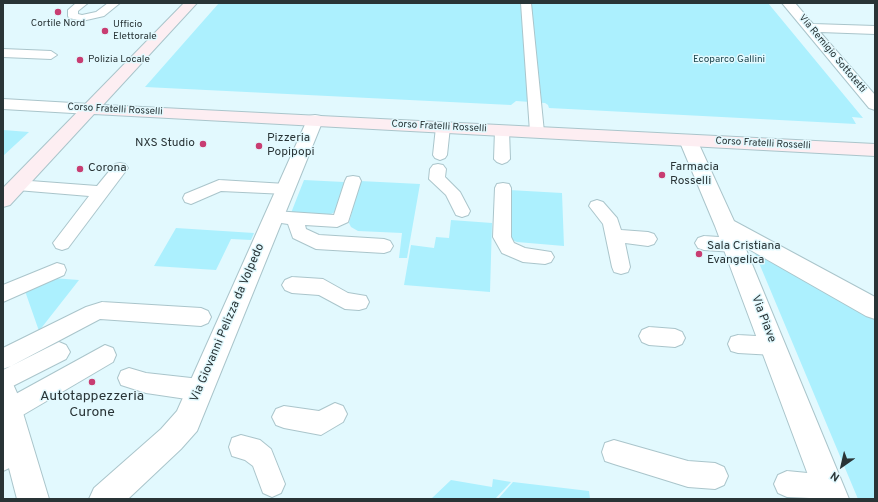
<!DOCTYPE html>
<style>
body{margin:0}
#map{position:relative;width:878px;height:502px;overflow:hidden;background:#e2f9fe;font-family:Overpass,sans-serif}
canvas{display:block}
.frame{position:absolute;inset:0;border:4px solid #293436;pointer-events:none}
.north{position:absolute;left:822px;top:446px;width:40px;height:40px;-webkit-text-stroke:3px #e2f9fe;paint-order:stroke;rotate:214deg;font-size:11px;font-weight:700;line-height:16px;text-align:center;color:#293436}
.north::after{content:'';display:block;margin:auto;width:14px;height:18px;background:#293436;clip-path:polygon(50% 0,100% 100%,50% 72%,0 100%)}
</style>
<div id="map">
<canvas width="878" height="502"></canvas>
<div class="frame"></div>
<div class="north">N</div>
</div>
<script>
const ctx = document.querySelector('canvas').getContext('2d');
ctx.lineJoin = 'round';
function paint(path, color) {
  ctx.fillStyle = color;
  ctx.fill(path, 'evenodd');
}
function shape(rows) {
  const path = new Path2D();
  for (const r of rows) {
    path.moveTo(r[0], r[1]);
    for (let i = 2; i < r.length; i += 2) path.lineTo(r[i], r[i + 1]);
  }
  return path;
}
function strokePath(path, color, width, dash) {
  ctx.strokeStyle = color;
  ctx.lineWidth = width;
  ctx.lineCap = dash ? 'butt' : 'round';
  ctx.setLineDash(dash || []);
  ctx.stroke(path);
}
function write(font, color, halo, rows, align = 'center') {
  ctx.font = font + ' Overpass,sans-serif';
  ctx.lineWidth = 3;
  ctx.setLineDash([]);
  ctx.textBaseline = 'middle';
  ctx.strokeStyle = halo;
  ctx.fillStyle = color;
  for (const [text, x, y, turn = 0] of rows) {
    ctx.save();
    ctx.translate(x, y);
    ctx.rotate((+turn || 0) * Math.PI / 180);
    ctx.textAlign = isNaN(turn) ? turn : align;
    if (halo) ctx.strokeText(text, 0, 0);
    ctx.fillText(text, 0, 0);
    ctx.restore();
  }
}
const green = shape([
 [219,3,768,3,863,118,852,117,856,124,549,108,548,105,545,103,516,101,511,105,145,87],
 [3,130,29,132,3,156],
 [304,180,344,182,335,212,329,215,291,213],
 [360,181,420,184,407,258,399,258,402,233,358,231,351,227,349,223],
 [509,190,562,193,564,246,517,242,512,240,509,236],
 [451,220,492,223,490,292,404,285,411,245,434,248,436,237,449,238],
 [176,228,254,233,251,240,231,239,216,270,154,266],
 [754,251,875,319,875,499,858,499],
 [52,278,79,280,39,331,25,291],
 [493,479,511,482,495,499,431,499,451,480,492,487],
 [513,482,589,491,590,499,498,499]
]);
const lane = shape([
 [76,3,88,3,78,11,78,14,82,15,96,12,108,3,120,3,104,16,82,21,69,18,68,16,68,10,76,3],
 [521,3,531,3,544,132,542,135,537,136,532,135,530,132,521,3],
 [3,49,51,51,57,55,51,59,3,57,3,49],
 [443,123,448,124,450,127,447,155,445,158,440,160,435,158,433,155,436,127,438,124,443,123],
 [502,126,507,127,509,130,510,159,507,162,502,164,497,162,494,159,495,130,497,127,502,126],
 [120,163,125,164,128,168,68,248,62,250,56,248,53,243,89,196,17,190,11,189,9,185,11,181,17,180,97,186,115,164,120,163],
 [438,164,443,165,446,169,445,177,460,192,470,211,468,215,462,217,456,215,446,195,429,179,430,169,433,165,438,164],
 [353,176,359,177,361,181,348,222,337,227,305,225,306,229,319,235,384,239,390,241,393,246,390,251,384,253,316,249,293,238,288,224,268,221,266,217,268,213,274,211,334,215,345,181,347,177,353,176],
 [219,180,286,184,292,185,294,189,292,193,286,194,221,191,191,204,185,202,183,198,185,194,219,180],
 [503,183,509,184,511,188,511,237,514,243,525,248,551,252,554,257,551,262,545,264,523,262,502,253,493,237,495,188,497,184,503,183],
 [597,200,603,202,617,218,621,230,648,232,654,234,657,239,654,244,648,246,625,243,630,267,628,272,621,274,614,272,612,267,603,224,589,206,591,202,597,200],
 [704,236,734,238,740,240,743,245,740,250,734,252,704,250,698,248,695,243,698,238,704,236],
 [57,263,64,265,66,270,64,275,3,302,3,285,57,263],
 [292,277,323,279,348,293,366,296,369,302,366,308,359,310,345,309,319,295,292,293,285,290,282,285,285,280,292,277],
 [102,302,201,308,208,311,211,317,208,323,201,326,100,319,11,366,59,342,66,345,70,352,66,359,3,391,3,370,11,366,3,369,3,348,86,307,102,302],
 [649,327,675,329,682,332,685,338,682,344,675,347,649,345,642,342,639,336,642,330,649,327],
 [738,335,774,337,781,339,784,346,781,353,774,355,738,353,731,351,728,344,731,337,738,335],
 [105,345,113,348,116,355,113,362,16,419,8,422,3,420,3,401,105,345],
 [129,368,146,373,200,379,208,382,211,390,208,398,200,401,146,393,121,385,118,378,121,371,129,368],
 [335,403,343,406,347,414,343,422,321,435,284,428,276,425,272,417,276,409,284,406,319,411,335,403],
 [241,435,260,440,271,449,285,484,281,493,272,497,263,493,253,466,245,460,232,456,229,447,232,438,241,435],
 [19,438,28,441,31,450,28,459,3,471,3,446,19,438],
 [614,440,688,461,715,463,724,467,728,476,724,485,715,489,688,487,614,464,605,461,602,452,605,443,614,440],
 [787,471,828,475,837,479,841,488,837,497,832,499,787,497,778,493,774,484,778,475,787,471]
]);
const street = shape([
 [782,3,795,3,813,24,875,26,875,34,820,32,875,95,875,110,869,108,782,3],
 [3,99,90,104,96,105,98,109,96,113,90,114,3,109,3,99],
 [315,115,321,116,323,120,197,431,181,449,128,499,89,499,94,488,161,429,177,411,307,120,309,116,315,115],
 [688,135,694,136,697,140,734,221,875,297,875,319,866,316,745,247,849,499,817,499,715,226,679,140,682,136,688,135],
 [3,380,13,384,17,393,49,499,17,499,3,445,3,380]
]);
const secondary = shape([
 [184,3,197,3,103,105,875,144,875,156,94,114,10,205,3,207,3,188,184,3]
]);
const markers = [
 [58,12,4,"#c83d72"],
 [105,31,4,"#c83d72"],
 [80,60,4,"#c83d72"],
 [203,144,4,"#c83d72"],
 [259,146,4,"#c83d72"],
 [80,169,4,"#c83d72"],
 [662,175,4,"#c83d72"],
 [699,254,4,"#c83d72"],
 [92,382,4,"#c83d72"]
];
const farPoinames = [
 ["Cortile Nord",58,24,"center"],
 ["Ufficio",113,25],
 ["Elettorale",113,37],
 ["Polizia Locale",88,60]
];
const farStreetnames = [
 ["Via Remigio Sottotetti",832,54,50],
 ["Corso Fratelli Rosselli",115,110,3],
 ["Corso Fratelli Rosselli",439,127,3],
 ["Corso Fratelli Rosselli",763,144,3]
];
const farParknames = [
 ["Ecoparco Gallini",729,60]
];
const poiNames = [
 ["Pizzeria",267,139],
 ["Popipopi",267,153],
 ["NXS Studio",195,144,"right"],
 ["Farmacia",670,168],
 ["Rosselli",670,182],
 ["Corona",88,169],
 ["Sala Cristiana",707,247],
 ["Evangelica",707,261]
];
const streetNames = [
 ["Via Piave",763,319,69],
 ["Via Giovanni Pelizza da Volpedo",228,323,-67]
];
const nearPoinames = [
 ["Autotappezzeria",92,397],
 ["Curone",92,413]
];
paint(green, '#acf0fe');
strokePath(lane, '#aac5cb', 2);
strokePath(street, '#aac5cb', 2);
strokePath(secondary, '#aac5cb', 2);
paint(lane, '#fff');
paint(street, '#fff');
paint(secondary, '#fdeef2');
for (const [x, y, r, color] of markers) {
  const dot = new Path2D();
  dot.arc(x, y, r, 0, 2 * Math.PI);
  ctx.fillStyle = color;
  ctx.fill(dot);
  strokePath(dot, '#e2f9fe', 1.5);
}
write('10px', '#293436', '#e2f9fe', farPoinames, 'left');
write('10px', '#293436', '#e2f9fe', farStreetnames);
write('10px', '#214951', '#e2f9fe', farParknames);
write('12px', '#293436', '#e2f9fe', poiNames, 'left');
write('12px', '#293436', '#e2f9fe', streetNames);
write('14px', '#293436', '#e2f9fe', nearPoinames);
</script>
